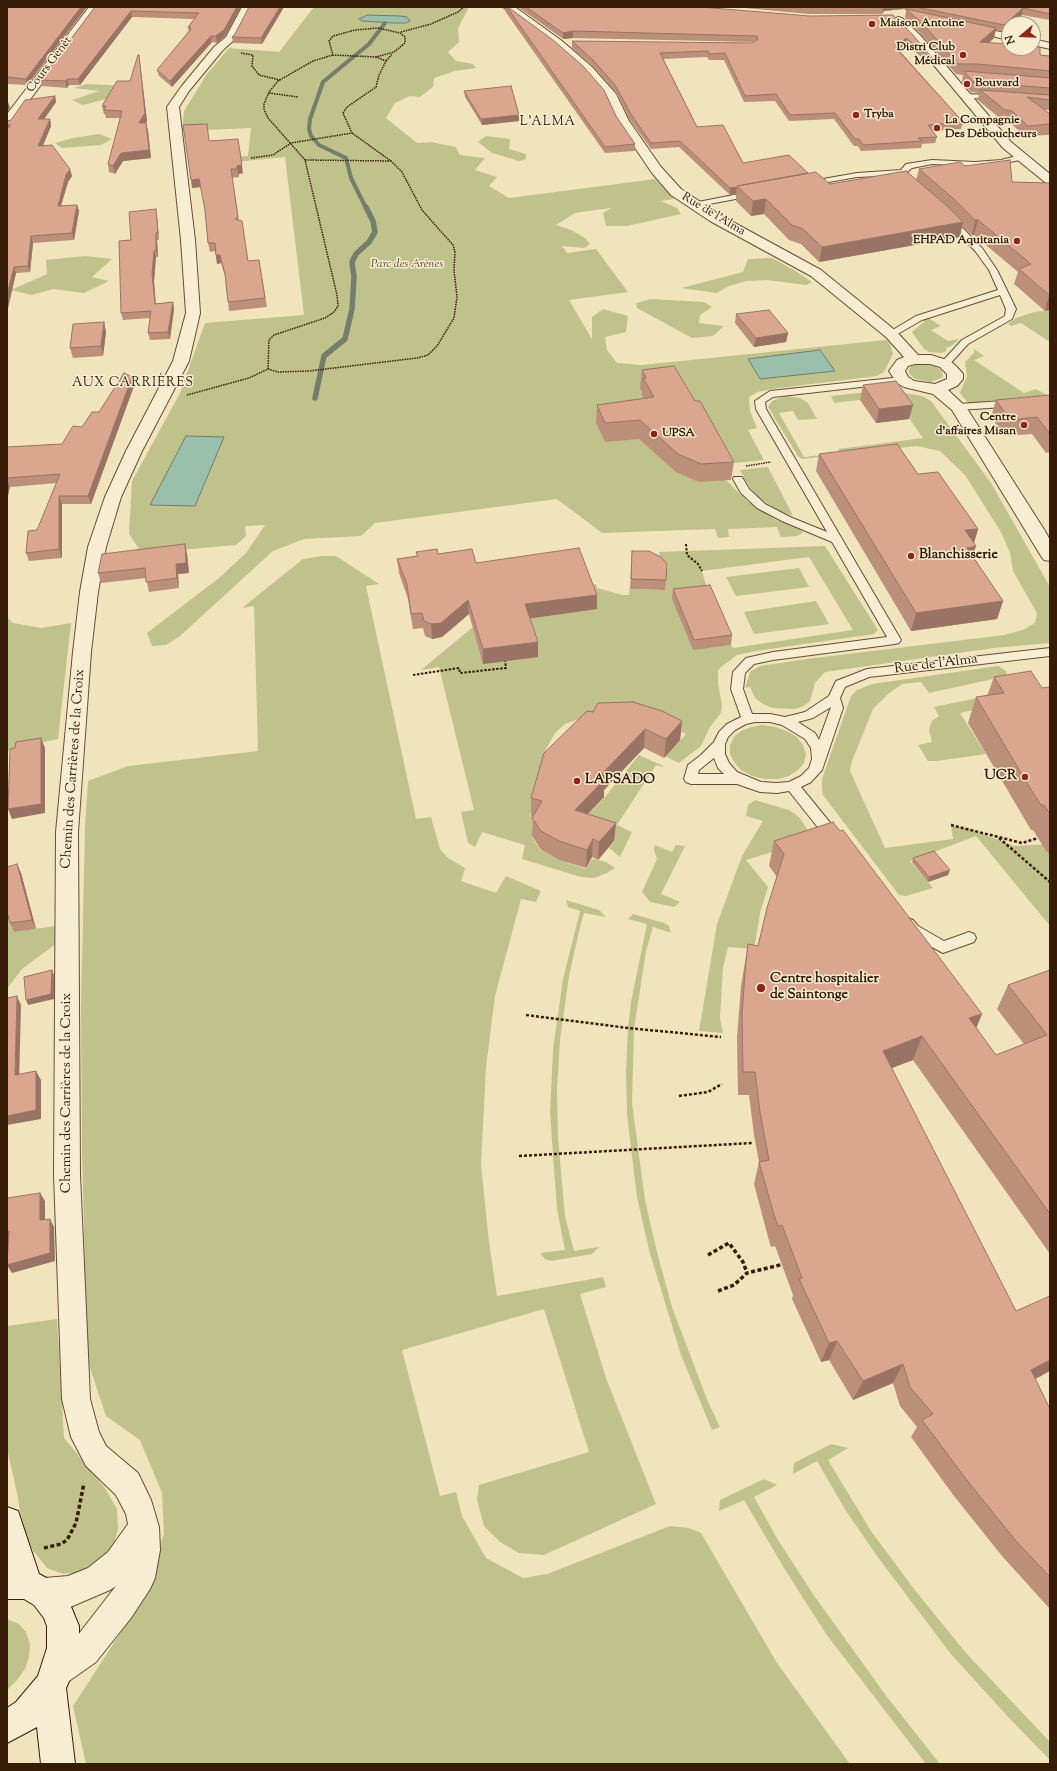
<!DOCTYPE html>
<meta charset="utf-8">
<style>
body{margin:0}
#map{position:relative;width:1057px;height:1771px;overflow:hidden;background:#f1e4bc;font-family:"Sorts Mill Goudy",serif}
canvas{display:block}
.frame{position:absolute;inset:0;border:8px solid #361c07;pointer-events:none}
.north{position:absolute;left:1001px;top:16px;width:40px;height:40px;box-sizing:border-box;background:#f6edd3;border:1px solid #a99981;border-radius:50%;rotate:251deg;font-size:11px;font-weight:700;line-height:16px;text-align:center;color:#361c07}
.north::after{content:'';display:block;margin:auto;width:14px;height:18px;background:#8f2418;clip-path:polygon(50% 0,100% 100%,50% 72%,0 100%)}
</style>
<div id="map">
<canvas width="1057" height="1771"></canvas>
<div class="frame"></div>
<div class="north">N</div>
</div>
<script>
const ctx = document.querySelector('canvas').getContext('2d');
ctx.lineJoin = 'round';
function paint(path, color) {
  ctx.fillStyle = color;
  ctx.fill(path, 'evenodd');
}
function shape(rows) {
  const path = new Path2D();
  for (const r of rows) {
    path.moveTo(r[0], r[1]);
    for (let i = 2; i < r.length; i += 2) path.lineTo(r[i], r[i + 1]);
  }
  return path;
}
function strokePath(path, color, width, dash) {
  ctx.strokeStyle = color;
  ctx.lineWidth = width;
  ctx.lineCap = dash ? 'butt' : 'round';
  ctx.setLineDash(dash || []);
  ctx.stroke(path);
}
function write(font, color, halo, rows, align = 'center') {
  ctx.font = font + ' "Sorts Mill Goudy",serif';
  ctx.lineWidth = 3;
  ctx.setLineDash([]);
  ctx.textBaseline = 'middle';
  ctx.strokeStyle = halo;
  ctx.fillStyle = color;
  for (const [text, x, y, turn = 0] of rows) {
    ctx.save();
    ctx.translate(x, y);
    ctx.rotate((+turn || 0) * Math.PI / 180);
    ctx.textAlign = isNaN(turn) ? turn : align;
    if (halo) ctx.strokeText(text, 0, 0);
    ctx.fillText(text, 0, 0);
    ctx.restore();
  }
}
const green = shape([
 [314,7,469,7,458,28,459,42,448,52,456,61,473,64,476,68,455,71,434,78,433,87,420,97,410,96,395,103,386,118,417,143,431,142,456,147,460,155,485,158,475,170,497,177,489,186,509,198,655,179,674,199,661,201,677,208,681,214,627,226,606,226,603,213,611,208,575,213,556,225,571,230,585,238,590,244,585,248,562,246,567,253,596,249,628,292,569,300,592,339,592,317,603,309,628,316,626,332,605,337,607,350,617,363,642,365,886,340,890,344,893,354,884,372,877,376,772,389,758,392,749,397,750,411,757,428,748,430,764,460,735,463,718,433,690,458,728,482,748,502,776,520,799,528,803,533,797,536,781,537,777,527,728,529,729,537,718,538,715,529,602,533,557,499,375,523,361,536,304,539,273,551,180,636,166,645,152,646,147,633,219,578,246,553,265,525,245,526,246,536,236,545,169,551,139,549,129,534,132,481,180,393,205,323,304,315,285,157,194,166,198,159,248,156,251,128,182,131,184,111,207,74,229,48,279,52],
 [87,84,130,86,125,94,83,105,72,100,99,91,74,88],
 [99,134,112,139,101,145,62,148,55,143,73,138],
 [486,136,510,139,509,149,526,154,526,159,519,161,492,153,478,142],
 [85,256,112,259,92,277,109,281,84,293,53,289,32,295,11,290,47,274,46,260],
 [772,258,794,270,812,282,806,285,767,280,746,281,729,286,717,293,681,288,743,272,748,259],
 [651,299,704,302,712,307,700,315,699,323,724,326,713,336,692,338,637,308,636,303],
 [1050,310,1050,342,1021,323,1011,326,1008,324,1016,318,1034,312],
 [928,318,941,326,931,330,948,341,960,339,950,347,947,347,946,351,942,353,929,352,924,349,912,332,925,321,923,320],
 [974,349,984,356,974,360,1024,393,1036,389,1047,395,1050,395,968,403,960,393,967,376,965,362,974,353],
 [918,364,935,366,942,371,943,377,931,382,915,379,909,373,909,370,910,367],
 [887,390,922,396,931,401,991,483,1050,587,1050,643,994,648,825,672,815,683,810,701,802,707,794,709,772,708,763,704,755,698,750,687,745,688,750,672,760,666,807,659,1004,635,1023,630,1035,623,1037,613,1013,571,1010,553,1001,532,965,475,940,451,917,446,802,459,798,456,768,407,772,401,786,396,800,398,808,403,817,419,798,420,793,411,779,413,804,457,839,453,838,449,923,438,893,396,834,403,831,396],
 [768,467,793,516,780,511,760,499,750,488,740,470],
 [825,546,878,630,874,634,756,651,737,655,721,667,718,671,718,683,722,706,721,713,710,727,701,746,679,763,665,756,686,734,638,714,595,713,565,724,555,733,545,751,530,816,541,820,532,837,540,850,559,860,586,869,592,859,606,862,615,868,607,873,594,878,581,877,522,859,525,845,482,832,475,847,468,843,461,812,474,810,439,667,421,670,473,627,526,619,587,585,596,584,597,588,623,595,629,595,629,589,660,590,662,569,669,567,660,557,659,552],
 [809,557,853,630,733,648,731,645,693,649,709,595,702,571],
 [322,556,336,556,379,584,366,586,416,819,431,817,440,849,448,858,465,868,461,881,496,893,506,876,541,891,536,902,521,899,495,996,486,1067,481,1165,489,1242,497,1296,603,1277,606,1287,580,1294,606,1378,656,1504,544,1555,519,1553,500,1542,484,1526,477,1500,479,1485,589,1452,544,1309,402,1350,440,1496,456,1492,462,1516,486,1558,523,1578,547,1574,670,1526,689,1528,701,1533,777,1663,850,1764,86,1764,73,1706,130,1618,164,1534,162,1493,140,1440,106,1416,87,1359,82,1147,81,1006,85,827,88,781,128,766,258,751,254,606,242,608,303,559],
 [799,568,809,587,736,596,726,577],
 [816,601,829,624,754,634,744,612],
 [7,617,13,623,41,628,71,623,58,739,10,749,7,753],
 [998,666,1006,671,1007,676,929,693,921,682,902,684,888,694,873,709,852,761,850,771,885,848,953,839,951,825,975,831,1014,846,1050,844,1050,926,976,836,910,861,933,888,906,896,899,895,823,795,822,790,822,779,851,696,857,690,872,684],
 [982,697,988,707,960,713,986,754,937,761,928,761,918,745,932,742,929,730,932,721,939,716,934,707],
 [763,725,775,727,787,731,797,737,803,745,806,754,804,763,798,770,789,776,778,779,765,779,752,776,741,770,734,762,730,754,730,745,734,737,741,731,751,727],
 [639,755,663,766,663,767,656,765,617,825,632,832,620,857,609,848,615,841,576,828,605,797],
 [755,800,789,810,799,817,814,839,746,860,768,887,760,913,754,949,728,947,723,968,720,1018,723,1033,699,1031,717,924,742,856,763,821,746,816,748,805],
 [655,845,672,852,676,845,685,846,661,894,680,902,674,907,650,902,642,892,657,859,654,850],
 [566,900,599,910,606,917,584,913,581,923,569,976,560,1040,557,1089,558,1138,565,1216,574,1251,599,1247,592,1254,551,1261,545,1259,540,1253,565,1250,557,1209,550,1113,553,1050,563,979,580,911,568,907],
 [7,903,14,932,62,925,57,943,22,969,7,989],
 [633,914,664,923,669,926,671,933,653,927,646,951,634,1029,632,1103,645,1200,657,1252,672,1307,708,1402,720,1427,712,1430,681,1355,649,1250,637,1197,627,1115,626,1072,628,1028,631,1002,647,924,628,919],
 [57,1319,64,1438,105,1488,117,1509,118,1529,112,1549,95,1565,78,1573,63,1574,47,1568,32,1549,21,1522,18,1498,7,1448,7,1326],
 [831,1444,848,1448,828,1460,871,1531,914,1589,966,1653,1050,1742,1050,1760,1010,1719,950,1653,877,1556,846,1511,817,1461,793,1474,794,1463],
 [764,1479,777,1485,754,1497,778,1540,813,1594,887,1697,940,1764,926,1764,826,1634,784,1568,744,1500,719,1511,720,1500],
 [7,1619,19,1624,26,1632,30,1644,29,1657,25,1669,17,1680,7,1690]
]);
const water = shape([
 [367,15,400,16,407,17,410,21,406,23,394,23,362,21,359,19,367,15],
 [820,350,835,371,760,379,748,359,820,350],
 [186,436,224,437,195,506,150,505,186,436]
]);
const streamFar1 = shape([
 [366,208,351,178,346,158,319,145,311,136,309,129,310,119,323,82,369,44,385,23]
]);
const stream = shape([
 [315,398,324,356,345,339,352,309,354,277,352,262,356,254,369,242,375,232,373,221,366,207]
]);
const pathFar3 = shape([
 [378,28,400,33,405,37,405,43,394,52,376,57,333,55,329,41,333,36,355,30,378,28],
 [401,32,431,24,458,12,464,7],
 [241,53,253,55,252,66,259,75,280,80],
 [386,61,392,54],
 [269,93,298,97],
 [251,158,273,155,291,143,352,133,343,113,347,107,376,87,379,75,386,61,376,57],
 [305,160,391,161],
 [268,369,278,372,309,371,417,358,428,355,437,346,454,318,457,297,454,270,455,252,453,245,422,210,402,172,391,161,352,133],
 [268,369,269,340,274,335,325,318,334,312,338,306,337,295,305,160,268,118,264,109,264,104,269,92,278,81,313,61,333,55],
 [187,395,249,378,268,369],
 [746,466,771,462]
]);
const pathFar2 = shape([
 [686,544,687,555,698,564,702,571],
 [413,675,459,668,460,673,506,668,505,661]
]);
const pathFar1 = shape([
 [951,825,1022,843,1038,838],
 [999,838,1050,882],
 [526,1015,628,1028,721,1037],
 [679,1096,708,1092,722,1084],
 [519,1156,752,1143]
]);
const path = shape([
 [708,1255,729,1243,743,1262,747,1273],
 [718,1291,734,1285,747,1273,784,1264],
 [44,1548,61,1544,67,1540,76,1523,84,1483]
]);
const service = shape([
 [962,94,997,95,1001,97,997,99,965,98,962,98,962,94],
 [1021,155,1024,155,1024,159,1001,164,975,166,932,164,912,168,907,172,916,188,912,190,909,190,900,175,857,177,806,186,802,184,806,182,857,173,901,170,906,164,932,160,975,162,1001,160,1021,155],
 [754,191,757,191,757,195,693,207,689,205,693,203,754,191],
 [948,215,951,216,982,248,997,270,1016,309,1012,319,968,344,948,366,945,367,940,364,962,340,1005,316,1006,309,1000,295,922,320,894,336,888,336,886,334,916,316,998,290,989,270,976,252,944,218,948,215],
 [902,377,907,380,905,382,773,397,765,402,766,409,901,640,899,643,895,644,773,660,754,664,745,673,743,689,752,714,770,714,785,717,805,712,829,696,836,681,867,669,1050,648,1050,656,869,677,845,687,840,698,843,708,822,770,811,782,801,787,841,836,843,840,841,844,836,845,831,844,789,791,777,793,760,792,737,784,691,784,686,782,684,779,688,765,701,755,714,742,719,732,727,724,741,717,731,689,733,672,746,658,773,652,887,637,832,542,782,521,757,508,741,493,733,479,734,477,742,477,749,489,765,504,790,517,827,532,756,409,755,401,770,391,902,377],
 [831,707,819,740,815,733,798,722,813,718,831,707],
 [755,722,770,722,782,725,805,739,811,748,812,759,809,768,801,776,789,782,777,783,761,782,737,772,729,763,725,754,725,744,728,737,735,730,746,724,755,722],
 [714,758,718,768,724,774,698,774,699,770,714,758],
 [1050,398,1050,404,958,410,953,407,958,404,1050,398],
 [908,918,913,920,918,926,944,941,969,932,974,934,976,938,974,942,943,953,908,934,901,924,903,920,908,918]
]);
const minor = shape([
 [89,7,99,7,11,125,7,126,7,114,89,7],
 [242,7,252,7,235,39,222,51,189,91,179,107,195,240,200,313,189,361,142,451,121,497,106,547,98,592,91,652,78,832,80,1175,90,1399,99,1432,106,1446,138,1473,151,1500,159,1527,160,1550,155,1578,150,1589,131,1618,96,1662,69,1681,58,1686,47,1681,42,1670,47,1659,74,1640,116,1586,110,1590,68,1608,45,1610,34,1605,29,1594,34,1583,45,1578,68,1576,88,1568,108,1552,128,1524,126,1514,116,1495,86,1466,71,1437,62,1399,54,1175,56,832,73,652,80,592,88,547,105,497,126,451,173,361,186,313,181,240,167,107,181,87,214,47,226,37,242,7],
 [503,7,515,7,562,41,592,67,616,94,629,121,661,167,681,189,720,215,821,270,896,331,918,355,931,355,950,361,956,366,963,374,963,379,957,386,948,390,966,407,1045,531,1050,540,1050,561,1044,560,1041,556,952,410,933,394,904,387,897,383,889,371,897,360,904,357,886,337,811,276,710,221,671,195,652,173,617,121,605,95,584,71,554,45,503,7],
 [915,364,930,364,940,367,947,374,947,379,935,384,914,381,908,377,905,371,908,366,915,364]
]);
const tertiary = shape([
 [898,17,902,18,920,35,1011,142,1050,174,1050,184,1046,183,1003,148,912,39,894,22,893,20,898,17],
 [965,24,1009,34,1009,40,961,29,960,27,961,25,965,24],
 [1033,39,1050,43,1050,49,1033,45,1033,39]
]);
const secondary = shape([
 [7,1507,18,1511,39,1574,56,1583,67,1597,79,1626,79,1648,74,1670,66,1688,75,1764,41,1764,37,1727,7,1743,7,1708,16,1702,38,1676,47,1648,47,1626,44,1618,34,1605,24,1599,7,1599,7,1507]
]);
const wall = shape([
 [7,7,87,7,27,85,7,84],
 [95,7,241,7,225,36,217,43,212,42,172,87,159,76,157,70,189,32,188,27,194,19,132,17,80,85,69,85,67,88,42,86,40,80],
 [249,7,284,7,262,44,233,43,232,37,235,34],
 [505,7,508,7,616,116,635,144,635,151,605,153,505,11],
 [518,7,700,7,810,16,893,15,934,60,933,66,905,44,899,50,963,122,961,129,932,131,937,137,935,143,922,144,921,148,861,151,858,146,854,146,834,119,789,121,775,101,744,102,724,60,709,60,707,57,663,59,697,127,743,163,808,173,830,184,916,180,919,169,965,166,1012,182,1050,183,1050,310,1045,311,1014,284,1018,272,974,235,972,235,962,226,960,237,819,262,801,244,789,240,764,214,751,216,736,201,736,194,730,195,679,147,651,149,630,120,615,91,593,66,572,48,572,41,752,43,753,42,573,38,563,39],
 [734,7,1050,7,1050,20,1022,15,1002,31,996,30,994,38,989,43,1040,55,1050,56,1050,110,1044,110,1050,114,1050,135,1025,136,1009,122,1003,121,978,100,979,93,971,92,962,82,963,75,956,74,921,34,905,18,906,10,903,9,884,11,882,14,809,14],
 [139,55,140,63,147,121,146,123,148,131,151,158,123,161,115,174,109,172,108,164,120,118,106,118,105,114,104,114,102,106,130,81],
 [464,91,519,121,482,125,465,97],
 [55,96,56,102,44,119,50,119,51,126,43,146,72,176,68,182,61,206,77,205,79,211,74,240,33,243,30,272,16,273,8,308,7,308,7,121,11,120],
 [209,141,243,173,239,174,239,177,232,178,239,220,248,261,259,260,267,307,229,311,228,302,226,279,221,263,217,264,215,251,210,252,208,243,205,211,201,187,192,188],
 [156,209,157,216,159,240,157,240,158,257,156,257,154,281,156,304,173,302,174,309,170,339,150,340,148,333,150,318,123,320,121,313,131,240],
 [736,314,788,333,786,342,754,347,735,323],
 [104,322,106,332,103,356,73,358,70,348],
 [642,370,695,401,734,462,731,480,699,482,676,472,639,439,605,442,596,423,597,405,644,399,642,396,642,392,640,388],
 [132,377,134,386,91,504,62,504,62,558,29,561,26,553,37,530,57,483,10,487,7,500,7,447,62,444,99,412],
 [863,385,909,419,876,423,860,400],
 [1050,395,1050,452,1046,453,1032,434,1005,436,991,417,996,400],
 [819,454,918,474,978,529,974,543,973,557,1003,601,997,619,911,631,816,471],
 [632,551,666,580,665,590,630,589],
 [416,552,438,554,476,563,597,595,597,609,530,618,538,657,483,664,469,614,442,637,432,639,425,636,423,628,413,629,408,599,399,573,397,559,417,556],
 [187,553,189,573,178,574,179,588,149,592,146,578,101,583,98,573],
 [673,589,732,635,731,645,693,650,672,599],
 [994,677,1042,688,1050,687,1050,854,1046,851,1033,830,1031,830,968,723,976,697,987,696],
 [593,712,682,721,680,740,664,758,644,748,604,790,604,797,588,814,616,823,614,841,598,860,592,857,586,868,559,860,541,850,532,836,533,817,531,816,531,798],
 [774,841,982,1014,976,1028,996,1055,1024,1044,997,1009,1008,985,1050,970,1050,1254,913,1060,891,1068,1035,1379,1050,1409,1050,1609,1002,1556,954,1496,911,1437,917,1427,900,1406,893,1383,853,1400,829,1360,821,1362,792,1299,793,1295,775,1246,771,1247,768,1237,754,1184,759,1162,754,1135,749,1095,738,1095,737,1037,741,986,748,944,758,946,777,877,769,866],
 [913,858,948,875,928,882,912,862],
 [17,864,21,873,36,929,14,932,10,923]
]);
const shadedWall = shape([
 [81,7,87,7,27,85,26,79],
 [237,7,241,7,225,36,217,43,216,36],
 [280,7,284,7,262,44,261,38],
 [883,7,903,7,903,9,884,11,882,14],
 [1023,8,1022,15,1011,24,1009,24,1009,25,1002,31,1004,25],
 [131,11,132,17,80,85,78,79],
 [996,28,994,38,978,52,980,42],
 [573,31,573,38,563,39,563,33],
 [211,36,212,42,172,87,170,81],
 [906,38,905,44,895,54,896,48],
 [139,55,140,63,147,121,141,131,139,123],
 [68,79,69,85,67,88,65,81],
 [55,96,56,102,40,125,38,119],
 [8,102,10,108,7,112,7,103],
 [519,115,519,121,482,125,481,119],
 [50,119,51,126,40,152,38,146],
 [146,123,148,131,151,158,123,161,115,174,113,166,121,153],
 [238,139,243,173,239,174,239,177,237,169],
 [70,169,72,176,68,182,59,212,58,206,66,175],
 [199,179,201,187,192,188,191,180],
 [737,187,736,194,730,195,730,188],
 [766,199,764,214,751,216,753,201],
 [77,205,79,211,74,240,72,233],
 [156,209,157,216,159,240,158,233],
 [975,220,978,220,974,235,972,235],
 [963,222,960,237,819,262,822,247],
 [156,233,157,240,158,257,156,250],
 [31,236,33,243,30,272,28,266],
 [154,251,156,257,154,281,156,311,155,304,152,274],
 [216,255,220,255,221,263,217,264],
 [14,267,16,273,8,308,7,295],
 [1049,295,1050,295,1050,310,1045,311],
 [173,302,174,309,170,339,168,332],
 [104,322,106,332,103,356,101,346],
 [788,333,786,342,754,347,756,338],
 [132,377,134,386,91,504,88,496],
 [913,405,909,419,876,423,879,409],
 [7,479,10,487,7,500],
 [59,496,62,504,62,558,59,549],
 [978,529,973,546,965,530],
 [185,544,187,553,189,573,178,574,179,588,177,578,176,564],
 [976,546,971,564,967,548],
 [597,595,597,609,526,619,525,604],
 [468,600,469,614,442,637,432,639,431,624],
 [1003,601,997,619,911,631,916,613],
 [538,642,538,657,483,664,483,649],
 [682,721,680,740,664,758,666,739],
 [645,729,644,748,604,790,604,797,575,828,575,810,600,776],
 [41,738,45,748,45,813,12,819,8,809],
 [616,823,614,841,598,860,599,842],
 [593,839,592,857,586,868,587,850],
 [17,864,21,873,36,929,32,920],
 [950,870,948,875,928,882,929,877],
 [52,970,54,975,54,999,28,1005,26,1000],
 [17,996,21,1005,19,1084,15,1075],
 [982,1014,972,1038,969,1018],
 [922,1036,913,1060,874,1075,883,1051],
 [36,1071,41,1080,41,1119,7,1125,7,1116],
 [40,1193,45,1201,45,1229,40,1220],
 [50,1219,54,1227,55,1261,12,1273,7,1265],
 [9,1231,14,1239,7,1241,7,1232],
 [837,1341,829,1360,821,1362,829,1343],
 [1050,1360,1050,1371,1017,1389,1031,1370],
 [903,1364,893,1383,853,1400,863,1381]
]);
const building = shape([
 [7,7,81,7,26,79,7,77,7,7],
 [95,7,237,7,224,30,216,36,211,36,170,81,157,70,191,29,189,29,191,27,188,27,199,13,131,11,78,79,68,79,65,81,40,80,95,7],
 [249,7,280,7,261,38,232,37,235,34,249,7],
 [507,7,508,7,553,40,583,66,604,90,616,116,635,144,605,147,507,7],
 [526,7,700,7,810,16,893,15,912,34,934,60,906,38,896,48,963,122,928,125,937,137,918,138,922,141,863,145,859,139,855,139,835,113,790,115,776,94,745,96,725,53,709,54,708,51,660,53,697,127,723,125,743,163,789,155,808,173,737,186,738,187,730,188,680,141,651,143,631,114,615,85,593,60,572,41,752,43,758,39,757,36,573,31,563,33,526,7],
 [916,7,1050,7,1050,14,1023,8,1004,25,916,7],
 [906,9,996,28,980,42,1009,44,1009,48,1033,48,1033,46,1040,47,1040,55,1050,56,1050,71,978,64,958,64,923,24,906,9],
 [138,55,139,55,145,113,139,123,146,123,149,150,121,153,113,166,108,164,122,111,104,110,106,106,102,106,117,81,130,81,138,55],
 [964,71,1050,78,1050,88,973,82,964,71],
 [511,86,519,115,481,119,464,91,511,86],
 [980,90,1050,95,1050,100,1027,97,1050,114,1050,124,1028,126,1012,111,1005,110,980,90],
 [55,96,38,119,50,119,38,146,52,145,70,169,66,175,58,206,77,205,72,233,31,236,28,266,14,267,7,295,7,129,11,125,7,125,7,121,11,120,25,100,55,96],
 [207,124,209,141,238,139,242,165,237,166,237,169,231,169,238,217,235,219,242,221,248,261,259,260,265,298,228,302,225,274,220,255,216,255,215,243,208,243,205,210,199,179,191,180,183,125,207,124],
 [1010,160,1012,182,1050,183,1050,245,1049,246,1050,246,1050,295,1049,295,1019,269,1031,264,978,220,975,220,955,200,919,169,960,162,965,166,1010,160],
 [906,171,947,206,963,222,822,247,803,229,792,225,766,199,753,201,737,186,816,172,830,184,906,171],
 [156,209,158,233,156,233,156,250,154,251,152,274,155,304,173,302,168,332,148,333,151,311,121,313,119,241,131,240,129,212,156,209],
 [769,310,788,333,756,338,736,314,769,310],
 [104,322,101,346,70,348,73,324,104,322],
 [674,366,695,401,700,401,734,462,701,464,678,454,640,420,605,423,597,405,654,397,643,378,646,378,642,370,674,366],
 [124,373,132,377,88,496,59,496,59,549,26,553,28,531,37,530,60,474,7,478,7,447,62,444,73,426,82,427,92,412,99,412,124,373],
 [896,381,913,405,879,409,863,385,896,381],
 [1050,395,1050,434,1037,417,1010,420,996,400,1050,395],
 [897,444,918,474,938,472,978,529,965,530,976,546,967,548,1003,601,916,613,819,454,897,444],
 [185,544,186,563,176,564,177,578,146,582,145,568,98,573,102,554,185,544],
 [579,548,597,595,525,604,538,642,483,649,468,600,441,623,431,624,424,621,422,613,411,614,407,584,397,559,418,556,416,552,437,549,438,554,472,549,476,563,579,548],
 [632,551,649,551,661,557,667,564,666,580,631,579,632,551],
 [710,585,732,635,694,640,673,589,710,585],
 [1031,671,1042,688,1050,687,1050,814,1044,805,1041,805,1030,788,976,697,1004,693,994,677,1031,671],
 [633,702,662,711,682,721,666,739,645,729,600,776,605,779,575,810,616,823,599,842,593,839,587,850,559,841,541,831,532,818,542,801,531,798,544,753,587,711,593,712,598,703,633,702],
 [41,738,41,804,8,809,10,749,15,748,16,742,41,738],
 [833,822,840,831,843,830,982,1014,969,1018,996,1055,1047,1035,1008,985,1050,970,1050,1214,922,1036,883,1051,1016,1311,1050,1296,1050,1360,1031,1370,1050,1409,1050,1577,1016,1541,966,1479,922,1420,933,1414,910,1387,903,1364,863,1381,837,1341,829,1343,799,1279,802,1278,782,1225,778,1226,774,1215,759,1162,769,1160,760,1112,755,1072,743,1072,742,1013,746,961,748,944,758,946,767,908,784,854,774,841,833,822],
 [934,851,950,870,929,877,913,858,934,851],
 [17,864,32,920,10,923,7,912,7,867,17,864],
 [52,970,51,994,26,1000,24,977,52,970],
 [17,996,15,1075,36,1071,36,1110,7,1116,7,998,17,996],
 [40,1193,40,1220,50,1219,50,1253,7,1265,9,1231,7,1232,7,1198,40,1193]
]);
const markers = [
 [872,24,4,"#8f2418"],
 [963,55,4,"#8f2418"],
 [967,84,4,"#8f2418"],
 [856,115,4,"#8f2418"],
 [937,128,4,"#8f2418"],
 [1017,241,4,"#8f2418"],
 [1024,425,4,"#8f2418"],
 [654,434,4,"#8f2418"],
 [911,556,4,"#8f2418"],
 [1025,777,4,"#8f2418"],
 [577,781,4,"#8f2418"],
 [761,988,5,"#8f2418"]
];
const farPoinames = [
 ["Maison Antoine",880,24],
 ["Distri Club",955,48,"right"],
 ["Médical",955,62,"right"],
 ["Bouvard",975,84],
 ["Tryba",864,115],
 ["La Compagnie",945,121],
 ["Des Déboucheurs",945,135],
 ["EHPAD Aquitania",1009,241,"right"],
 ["Centre",1016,418,"right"],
 ["d'affaires Misan",1016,432,"right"],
 ["UPSA",662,434]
];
const farStreetnames = [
 ["Cours Genêt",50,65,-53],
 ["Rue de l'Alma",713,215,31]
];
const farParknames = [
 ["Parc des Arènes",407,265]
];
const farNeighbourhoodnames = [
 ["L'ALMA",548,123],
 ["AUX CARRIÈRES",133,384]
];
const poiNames = [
 ["Blanchisserie",919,556],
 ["UCR",1017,777,"right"],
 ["LAPSADO",585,781],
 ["Centre hospitalier",770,980],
 ["de Saintonge",770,996]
];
const streetNames = [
 ["Rue de l'Alma",936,665,-7],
 ["Chemin des Carrières de la Croix",74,769,-86],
 ["Chemin des Carrières de la Croix",68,1093,-90]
];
paint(green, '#c0c28c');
paint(water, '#9bbfad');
strokePath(water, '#737e6b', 1);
strokePath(streamFar1, '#737e6b', 4);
strokePath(stream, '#737e6b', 5.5);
strokePath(service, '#654e34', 2);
strokePath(minor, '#654e34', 2);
strokePath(tertiary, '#654e34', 2);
strokePath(secondary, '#361c07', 2);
strokePath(pathFar3, '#361c07', 1.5, [1.5, 1]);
strokePath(pathFar2, '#361c07', 2, [2.5, 1.5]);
strokePath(pathFar1, '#361c07', 2.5, [3, 2]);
strokePath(path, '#361c07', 3.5, [4, 2.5]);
paint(service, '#f6edd3');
paint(minor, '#f6edd3');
paint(tertiary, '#f6edd3');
paint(secondary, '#f6edd3');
paint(wall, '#bc8f7b');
paint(shadedWall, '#997464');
paint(building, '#dba68f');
strokePath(building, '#997464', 1);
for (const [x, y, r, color] of markers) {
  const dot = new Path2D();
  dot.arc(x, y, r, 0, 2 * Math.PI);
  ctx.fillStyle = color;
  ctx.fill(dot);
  strokePath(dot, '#f6edd3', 1.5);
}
write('bold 12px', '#361c07', '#f6edd3', farPoinames, 'left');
write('12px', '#361c07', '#f6edd3', farStreetnames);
write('italic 12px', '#5f4e2f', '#f6edd3', farParknames);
ctx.letterSpacing = '1px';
write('13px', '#361c07', '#f6edd3', farNeighbourhoodnames);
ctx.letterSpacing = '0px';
write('bold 14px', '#361c07', '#f6edd3', poiNames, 'left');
write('14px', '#361c07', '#f6edd3', streetNames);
</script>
